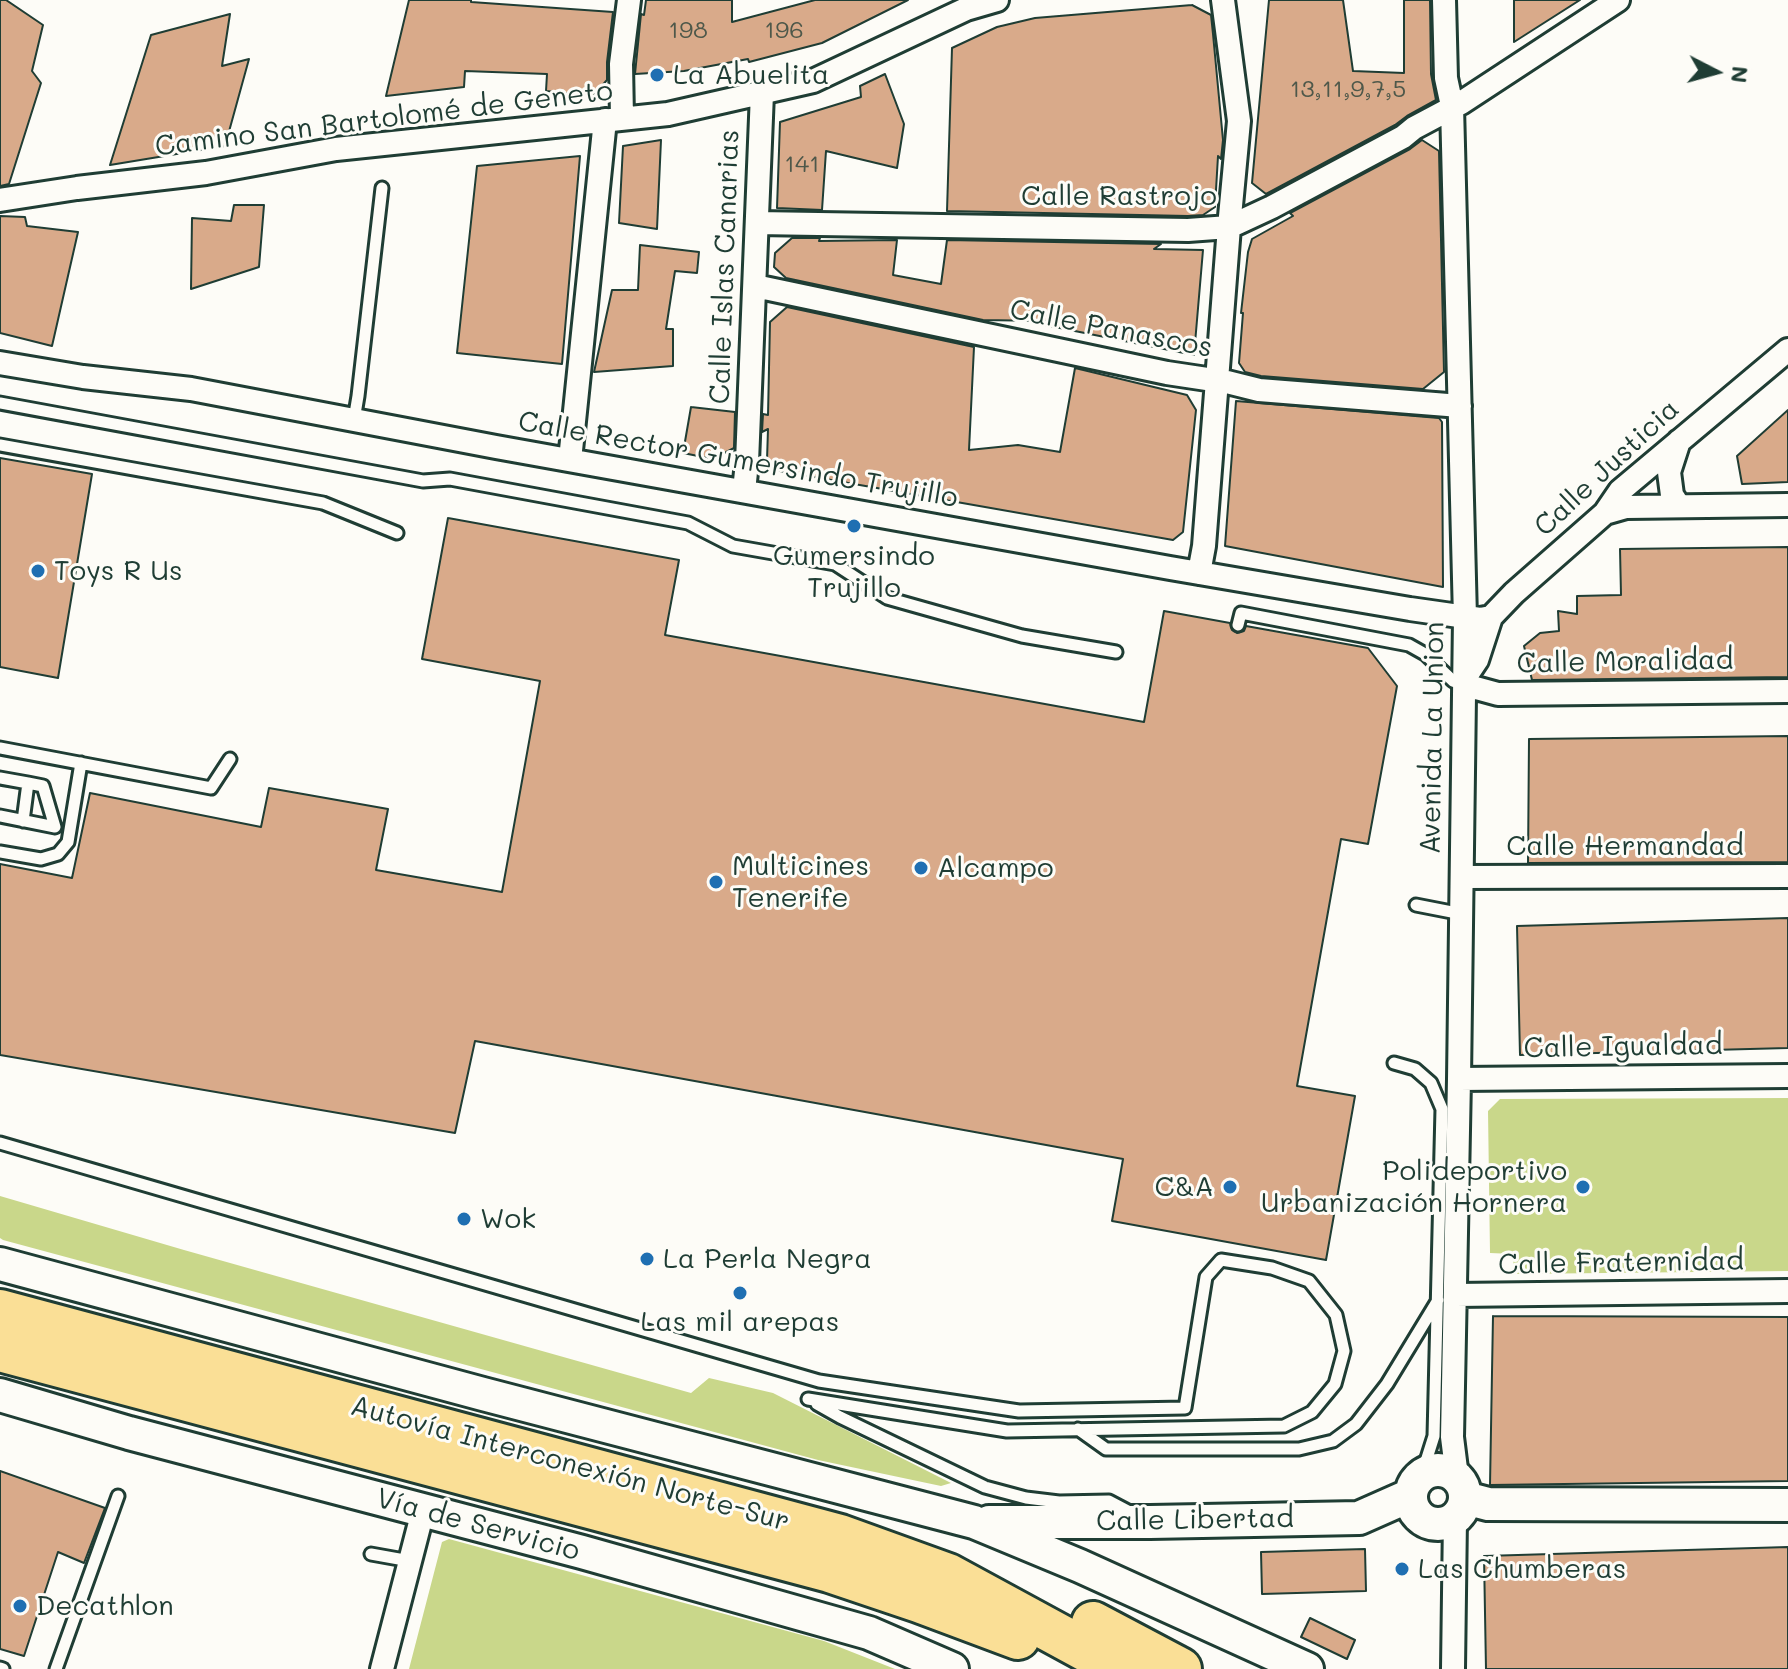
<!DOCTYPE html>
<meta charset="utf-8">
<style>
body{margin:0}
#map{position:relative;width:1788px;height:1669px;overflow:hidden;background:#fdfcf7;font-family:Mali,sans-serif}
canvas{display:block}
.north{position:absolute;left:1676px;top:32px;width:80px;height:80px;-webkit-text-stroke:6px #fdfcf7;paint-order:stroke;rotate:96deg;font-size:22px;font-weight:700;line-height:32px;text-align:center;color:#1f3d34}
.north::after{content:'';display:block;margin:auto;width:28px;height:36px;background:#1f3d34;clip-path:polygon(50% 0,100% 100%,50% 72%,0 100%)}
</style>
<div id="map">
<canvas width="1788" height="1669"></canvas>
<div class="north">N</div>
</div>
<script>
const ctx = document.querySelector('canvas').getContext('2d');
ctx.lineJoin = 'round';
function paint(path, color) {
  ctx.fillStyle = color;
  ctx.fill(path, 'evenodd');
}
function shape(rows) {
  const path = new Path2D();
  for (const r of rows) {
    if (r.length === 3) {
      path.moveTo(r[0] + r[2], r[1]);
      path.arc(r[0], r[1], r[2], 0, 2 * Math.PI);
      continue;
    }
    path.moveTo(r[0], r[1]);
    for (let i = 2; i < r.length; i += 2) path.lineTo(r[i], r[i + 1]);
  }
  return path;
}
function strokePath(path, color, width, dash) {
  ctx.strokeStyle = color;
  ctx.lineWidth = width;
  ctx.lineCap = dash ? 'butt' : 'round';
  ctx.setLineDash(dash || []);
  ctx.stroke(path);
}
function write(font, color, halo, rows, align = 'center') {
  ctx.font = font + ' Mali,sans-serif';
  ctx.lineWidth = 6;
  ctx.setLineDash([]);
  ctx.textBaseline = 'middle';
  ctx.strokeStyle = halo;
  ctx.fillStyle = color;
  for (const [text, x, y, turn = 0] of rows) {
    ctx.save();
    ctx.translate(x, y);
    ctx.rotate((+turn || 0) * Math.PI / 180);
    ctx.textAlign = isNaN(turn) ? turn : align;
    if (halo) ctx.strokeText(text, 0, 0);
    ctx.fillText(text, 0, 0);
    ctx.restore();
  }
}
const green = shape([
 [1788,1098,1788,1271,1514,1274,1513,1254,1490,1253,1488,1111,1500,1099],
 [0,1196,184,1250,691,1393,709,1378,773,1393,951,1483,941,1486,818,1460,3,1240,0,1238],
 [449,1539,824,1641,895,1669,409,1669,442,1542]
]);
const building = shape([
 [0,0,6,0,43,25,32,71,41,83,9,184,0,186,0,0],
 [409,0,471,0,471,2,613,12,607,62,607,80,593,96,546,91,547,74,465,71,464,87,386,96,409,0],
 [646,0,732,0,732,22,815,0,908,0,822,43,749,62,748,59,684,71,635,74,641,14,644,15,646,0],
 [1269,0,1343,0,1353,71,1404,73,1404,0,1430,0,1431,74,1436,100,1407,116,1395,125,1266,194,1252,183,1269,0],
 [1514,0,1580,0,1514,42,1514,0],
 [1192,5,1211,15,1213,34,1223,140,1221,159,1218,156,1215,207,1203,215,1188,216,947,211,952,48,997,27,1035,18,1192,5],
 [230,14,222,66,249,59,225,146,110,165,151,35,230,14],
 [885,74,904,124,897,168,826,151,822,210,777,208,780,122,861,97,860,86,885,74],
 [661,140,657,229,619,223,623,146,661,140],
 [1422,140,1439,151,1444,372,1423,389,1261,376,1245,372,1239,363,1243,313,1241,313,1248,252,1252,239,1293,216,1290,213,1410,149,1422,140],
 [580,156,562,364,457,353,477,166,580,156],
 [234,205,264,205,259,267,191,289,192,218,231,221,234,205],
 [0,216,25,217,27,226,78,232,52,346,0,333,0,216],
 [792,238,820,238,819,241,897,240,893,275,941,284,947,240,1161,244,1154,249,1203,250,1194,355,1045,325,1045,321,983,320,786,278,774,267,775,253,792,238],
 [640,245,699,252,697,273,675,271,666,329,673,329,673,366,594,372,612,290,638,290,640,245],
 [787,307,974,347,969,450,1018,445,1060,452,1075,368,1187,395,1196,410,1183,532,1173,540,780,471,767,460,768,429,762,432,763,414,768,415,770,322,787,307],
 [1236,401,1439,418,1442,422,1443,587,1225,546,1236,401],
 [691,407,735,412,734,448,713,459,683,453,691,407],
 [1788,410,1788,482,1742,484,1737,456,1788,410],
 [0,458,92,474,58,678,0,667,0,458],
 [448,518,679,560,665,635,1144,722,1164,611,1230,623,1232,630,1237,633,1244,631,1246,626,1368,648,1397,686,1368,844,1341,839,1297,1086,1355,1096,1326,1260,1112,1221,1123,1159,475,1041,455,1133,0,1055,0,864,72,878,90,793,261,827,269,788,388,809,376,870,502,892,540,681,422,659,448,518],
 [1788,547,1788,677,1532,680,1524,646,1540,633,1559,631,1558,611,1577,614,1577,596,1621,595,1620,549,1788,547],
 [1788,736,1788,862,1528,863,1529,739,1788,736],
 [1788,918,1788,1048,1520,1055,1517,926,1788,918],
 [1493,1316,1788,1317,1788,1481,1490,1485,1493,1316],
 [0,1471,105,1508,84,1563,58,1552,24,1656,0,1649,0,1471],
 [1788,1547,1788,1669,1486,1669,1484,1556,1788,1547],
 [1365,1549,1366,1591,1262,1594,1261,1552,1365,1549],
 [1310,1618,1355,1640,1347,1659,1301,1637,1310,1618]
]);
const lane = shape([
 [0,403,423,481,450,479,688,523,733,546,835,564,887,598,1022,636,1116,652],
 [354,420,358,396,382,188],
 [0,445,323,503,397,533],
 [1238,625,1241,613,1409,645,1425,654,1453,681,1464,685],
 [0,748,211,788,230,759],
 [0,778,28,783,23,821],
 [0,816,55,827,43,786,28,783],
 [0,852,41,859,58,854,68,842,81,763],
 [1416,905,1462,914],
 [1394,1063,1415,1069,1431,1083,1442,1109,1434,1436,1422,1474],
 [0,1143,819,1381,1019,1411,1185,1408,1206,1277,1221,1260,1272,1268,1309,1281,1336,1315,1344,1351,1335,1384,1312,1412,1284,1426,1007,1431,808,1399],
 [817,1404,840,1417,985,1487,1026,1498,1059,1502,1109,1501,1128,1511],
 [1078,1429,1106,1449,1299,1449,1333,1441,1356,1424,1387,1384,1438,1300],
 [371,1554,410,1561],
 [0,1668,3,1669],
 [56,1669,118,1496]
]);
const street = shape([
 [1444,0,1446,78,1452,106,1465,618,1459,1079,1452,1437,1457,1477],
 [622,118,621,64,629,0],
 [0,200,77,188,206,173,336,149,668,114,813,81,966,9,997,0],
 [757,223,1188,230,1229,227,1272,207,1403,137,1414,128,1461,103,1618,0],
 [755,286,1167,373,1227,382,1259,390,1460,406],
 [0,363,83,377,191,389,496,447,1170,568,1410,609,1480,619,1491,617,1514,593,1605,513,1620,491,1788,350],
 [570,460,605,120],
 [744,491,747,462,762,93],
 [1679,506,1672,495,1669,472,1679,441],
 [1605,513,1626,507,1788,505],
 [1199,573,1204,546,1229,227,1239,121,1223,0],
 [1467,675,1477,660,1491,617],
 [1465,685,1498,694,1788,691],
 [1462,877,1788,876],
 [1459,1079,1788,1076],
 [1456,1295,1788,1291],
 [382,1669,423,1511],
 [1453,1669,1455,1518]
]);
const secondary = shape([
 [0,1264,483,1394,974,1522,1080,1566,1307,1669],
 [0,1395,129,1433,582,1552,869,1633,952,1669],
 [1438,1497,27],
 [1465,1498,1488,1504,1788,1505],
 [989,1522,1150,1522,1359,1518,1411,1495]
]);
const highway = shape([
 [0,1311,840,1536,948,1575,1121,1669],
 [0,1350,830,1571,919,1601,1018,1638],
 [1093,1623,1180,1669]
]);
const markers = [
 [657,75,8,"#1f6fb2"],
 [854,526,8,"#1f6fb2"],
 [38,571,8,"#1f6fb2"],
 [921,868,8,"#1f6fb2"],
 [716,882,8,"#1f6fb2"],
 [1230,1187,8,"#1f6fb2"],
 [1583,1187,8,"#1f6fb2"],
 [464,1219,8,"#1f6fb2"],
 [647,1259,8,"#1f6fb2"],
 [740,1293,8,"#1f6fb2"],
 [1402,1569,8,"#1f6fb2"],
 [20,1606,8,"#1f6fb2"]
];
const numberNames = [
 ["198",688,31],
 ["196",784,31],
 ["13,11,9,7,5",1348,90],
 ["141",802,165]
];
const poiNames = [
 ["La Abuelita",673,75],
 ["Gumersindo",854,556,"center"],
 ["Trujillo",854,588,"center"],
 ["Toys R Us",54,571],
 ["Multicines",732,866],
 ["Tenerife",732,898],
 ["Alcampo",937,868],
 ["Polideportivo",1567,1171,"right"],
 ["Urbanización Hornera",1567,1203,"right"],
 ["C&A",1214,1187,"right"],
 ["Wok",480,1219],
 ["La Perla Negra",663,1259],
 ["Las mil arepas",740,1322,"center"],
 ["Las Chumberas",1418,1569],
 ["Decathlon",36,1606]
];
const streetNames = [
 ["Camino San Bartolomé de Geneto",384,119,-7],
 ["Calle Rastrojo",1119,196],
 ["Calle Islas Canarias",725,267,-88],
 ["Calle Panascos",1111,329,11],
 ["Calle Rector Gumersindo Trujillo",738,460,10],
 ["Calle Justicia",1607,468,-43],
 ["Calle Moralidad",1625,662,-1],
 ["Avenida La Union",1433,738,-89],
 ["Calle Hermandad",1625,846],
 ["Calle Igualdad",1623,1047,-1],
 ["Calle Fraternidad",1621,1263,-1],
 ["Autovía Interconexión Norte-Sur",570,1464,15],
 ["Calle Libertad",1195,1520,-1],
 ["Vía de Servicio",478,1525,15]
];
paint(green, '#c9d78a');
paint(building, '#d9aa8a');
strokePath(building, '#1f3d34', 2);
strokePath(lane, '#1f3d34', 17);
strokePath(street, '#1f3d34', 28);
strokePath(secondary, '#1f3d34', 38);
strokePath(highway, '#1f3d34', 48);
strokePath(lane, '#fdfcf7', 11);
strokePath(street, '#fdfcf7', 22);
strokePath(secondary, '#fdfcf7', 32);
strokePath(highway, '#fadf96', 42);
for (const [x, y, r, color] of markers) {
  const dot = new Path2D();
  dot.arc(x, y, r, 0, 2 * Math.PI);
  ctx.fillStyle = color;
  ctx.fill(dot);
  strokePath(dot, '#fdfcf7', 3);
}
write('24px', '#4e584a', null, numberNames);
write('28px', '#1f3d34', '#fdfcf7', poiNames, 'left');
write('28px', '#1f3d34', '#fdfcf7', streetNames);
</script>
